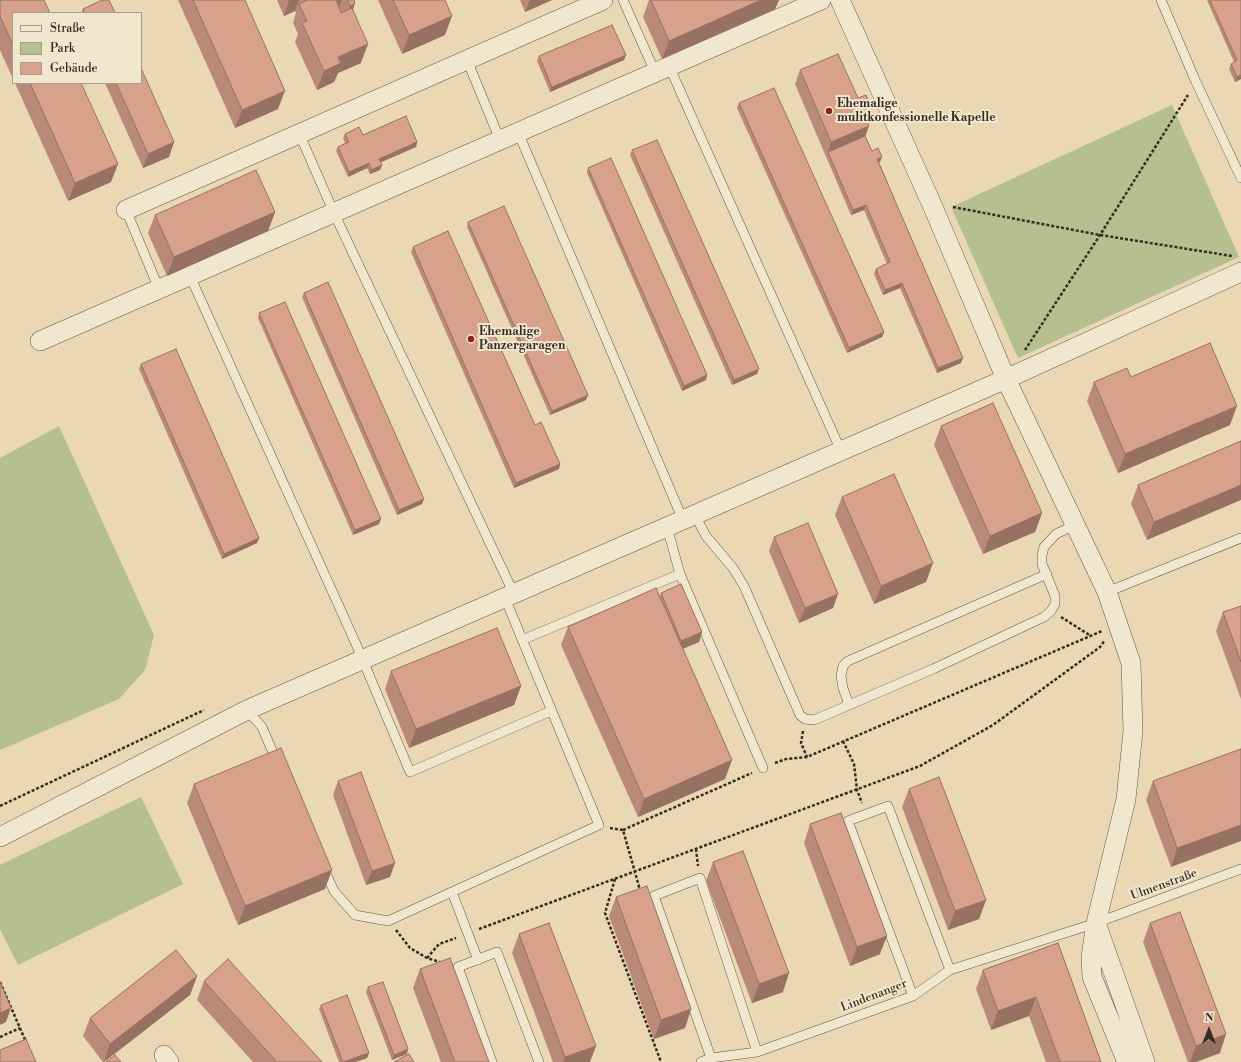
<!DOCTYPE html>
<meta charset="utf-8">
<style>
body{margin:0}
#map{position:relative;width:1241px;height:1062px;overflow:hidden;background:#ead8b4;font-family:"Libre Bodoni",serif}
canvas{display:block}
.legend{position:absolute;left:12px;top:12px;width:130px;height:72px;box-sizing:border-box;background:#f1e6ce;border:1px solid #a69c88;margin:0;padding:5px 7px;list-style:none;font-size:12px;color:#362c20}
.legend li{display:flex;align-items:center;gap:8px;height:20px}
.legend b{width:20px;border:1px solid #a69c88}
.north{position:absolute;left:1189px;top:1010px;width:40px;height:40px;-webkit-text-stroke:3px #f1e6ce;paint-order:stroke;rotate:0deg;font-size:11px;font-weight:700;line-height:16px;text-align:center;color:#362c20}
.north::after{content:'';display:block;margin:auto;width:14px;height:18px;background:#362c20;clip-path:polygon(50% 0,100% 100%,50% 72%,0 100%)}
</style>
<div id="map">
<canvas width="1241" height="1062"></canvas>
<ul class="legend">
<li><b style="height:5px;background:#f1e6ce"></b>Straße</li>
<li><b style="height:11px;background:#b5bf8f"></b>Park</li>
<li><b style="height:11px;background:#d8a18c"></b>Gebäude</li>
</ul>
<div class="north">N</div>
</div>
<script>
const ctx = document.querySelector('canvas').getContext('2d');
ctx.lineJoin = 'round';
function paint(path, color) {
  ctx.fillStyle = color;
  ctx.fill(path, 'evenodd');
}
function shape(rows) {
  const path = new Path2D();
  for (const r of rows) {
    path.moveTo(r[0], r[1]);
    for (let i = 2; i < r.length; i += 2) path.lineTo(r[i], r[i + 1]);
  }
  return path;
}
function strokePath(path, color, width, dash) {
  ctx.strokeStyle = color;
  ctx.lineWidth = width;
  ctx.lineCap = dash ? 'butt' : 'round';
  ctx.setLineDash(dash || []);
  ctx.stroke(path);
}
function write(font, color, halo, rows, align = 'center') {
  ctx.font = font + ' "Libre Bodoni",serif';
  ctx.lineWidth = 4;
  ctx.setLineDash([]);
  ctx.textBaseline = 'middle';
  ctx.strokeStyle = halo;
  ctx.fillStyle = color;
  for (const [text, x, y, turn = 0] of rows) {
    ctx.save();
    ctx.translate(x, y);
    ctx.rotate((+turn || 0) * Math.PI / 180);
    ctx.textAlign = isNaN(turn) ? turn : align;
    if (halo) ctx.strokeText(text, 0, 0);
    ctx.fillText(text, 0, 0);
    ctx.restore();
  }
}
const green = shape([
 [1172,105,1239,257,1018,358,951,207],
 [59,426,154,635,145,670,119,699,0,750,0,458],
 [141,797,183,884,18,965,0,929,0,865]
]);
const path = shape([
 [953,207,1100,235,1232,256],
 [1025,350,1100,235,1188,95],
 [1061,617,1091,636],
 [803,731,801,743,807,757],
 [843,741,854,764,857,790,862,803],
 [775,763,786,759,807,757,1102,631],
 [0,806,204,710],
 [610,828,623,830,640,890],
 [623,830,752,773],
 [696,849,698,866],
 [615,879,605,913,661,1062],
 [479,929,920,766,993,725,1100,647,1105,640],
 [396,930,410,948,427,958,443,963],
 [427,958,439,944,456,938],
 [0,982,26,1042],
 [0,1037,20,1028]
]);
const lane = shape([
 [623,0,655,72],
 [1161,0,1196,82,1241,178],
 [467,60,500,140],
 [669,66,841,451],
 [518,132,683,520],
 [299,133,334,213,514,594],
 [126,210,159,289],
 [190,276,356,644,410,772,551,711],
 [695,515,706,536,733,568,744,586,800,715,805,719,814,720,933,669,1044,617,1051,611,1055,604,1055,596,1042,564,1042,555,1044,547,1056,534,1075,525],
 [667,527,680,574,763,768],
 [1107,592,1241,538],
 [522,640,680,574],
 [849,705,843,688,841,676,843,666,848,661,1047,574],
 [247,710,262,727,277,762],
 [324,869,334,891,355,915,388,921,599,825,505,598],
 [452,892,478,960],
 [913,996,848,821,888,806,950,970],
 [711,1058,654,896,700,878,757,1052],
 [492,1062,458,967,497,952,539,1062],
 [701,1062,711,1058,757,1052,913,996,950,970,1096,923,1241,869]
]);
const street = shape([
 [840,0,933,207,1006,379,1107,592,1131,663,1133,731,1126,799,1096,923],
 [126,210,603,0],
 [40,341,821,0],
 [0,837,247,710,1006,379,1241,272],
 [164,1055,169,1062],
 [1127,1062,1092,977,1091,957,1096,923,1145,1062]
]);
const wall = shape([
 [0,0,13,13,13,79,0,50],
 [178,0,245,0,278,109,235,128],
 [277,0,354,0,355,3,353,10,361,63,338,73,334,82,317,90,295,42,298,34,293,23,296,12,295,11,284,16],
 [378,0,445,0,445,35,402,54],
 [520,0,552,0,525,12],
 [649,0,779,0,775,9,662,59,643,17],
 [1207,0,1241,0,1241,79,1235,82,1229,69,1231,64,1234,62],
 [83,9,115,13,81,13],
 [539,56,624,60,550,92,537,61],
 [800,70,867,122,865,136,872,151,880,162,879,162,961,363,937,373,900,288,883,295,874,274,876,269,887,264,864,210,851,215,795,84],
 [15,83,81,83,111,182,68,201],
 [105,83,141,83,174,142,169,157,143,168],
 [739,103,884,332,882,337,847,353,737,108],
 [345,134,363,135,417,142,416,147,381,162,380,170,370,174,367,168,348,177,336,151,338,147,345,143,343,138],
 [632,150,757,374,732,385,630,155],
 [588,168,707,375,706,380,682,391,587,173],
 [275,212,268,231,167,276,148,233,155,215],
 [468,222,588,395,586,400,550,415,467,227],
 [413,247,535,425,560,464,559,469,514,488,411,252],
 [304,293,422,504,397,515,302,297],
 [259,313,379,524,353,535,258,318],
 [141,364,259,538,257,543,222,559,139,369],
 [1094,382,1230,425,1118,473,1087,401],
 [941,426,1042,513,1035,532,983,554,934,445],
 [1241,441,1147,540,1131,504,1138,485],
 [842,497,926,582,874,604,835,515],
 [774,537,833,608,799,623,769,551],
 [661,593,702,632,699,642,683,648,725,779,638,817,561,645,568,627,660,596],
 [1241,606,1241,699,1216,631,1223,612],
 [391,671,521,686,514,705,409,748,385,689],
 [1241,749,1171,867,1146,800,1153,781],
 [338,781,390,877,366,885,333,795],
 [194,784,325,889,238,925,187,803],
 [909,789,986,900,979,919,948,930,902,807],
 [810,824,880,954,850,966,804,843],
 [713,862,783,992,752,1003,706,881],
 [616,897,691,1009,685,1028,654,1039,609,916],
 [1150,923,1220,1053,1196,1062,1188,1062,1143,942],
 [519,934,590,1062,553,1062,512,953],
 [1058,943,1101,1062,1046,1062,1029,1016,991,1030,976,989,983,970],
 [420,969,489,1062,441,1062,413,988],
 [197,976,190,995,104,1062,103,1062,83,1036,90,1018],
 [204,981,322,1062,253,1062,197,1000],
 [368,987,407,1054,392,1060,366,992],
 [321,1005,369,1053,367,1058,355,1062,339,1062,319,1009]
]);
const shadedWall = shape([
 [289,0,299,0,295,11,284,16],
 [334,0,342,0,337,12],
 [530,0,552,0,525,12],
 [761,0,779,0,775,9,662,59,669,41],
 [355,3,348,22,343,24,350,6],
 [452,16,445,35,402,54,409,35],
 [368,44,361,63,338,73,334,82,317,90,324,71,338,57],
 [626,55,624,60,550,92,552,87],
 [1241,75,1241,79,1235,82,1237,77],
 [285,91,278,109,235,128,242,110],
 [872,108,866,123,863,112],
 [869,126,864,140,828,152,831,142],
 [174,142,169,157,143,168,148,154],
 [417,142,416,147,377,164,379,159],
 [882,157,880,162,875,164,877,159],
 [369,163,367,168,348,177,349,172],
 [118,164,111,182,68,201,75,183],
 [382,165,380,170,370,174,371,170],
 [866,205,864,210,851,215,853,210],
 [275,212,268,231,167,276,174,257],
 [902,283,900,288,883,295,885,290],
 [884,332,882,337,847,353,849,348],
 [963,358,961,363,937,373,938,368],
 [759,369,757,374,732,385,734,380],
 [707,375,706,380,682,391,684,386],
 [588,395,586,400,550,415,552,411],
 [1237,406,1230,425,1118,473,1125,454],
 [560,464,559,469,514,488,516,483],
 [1241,485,1241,500,1147,540,1154,522],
 [424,499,422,504,397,515,399,510],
 [1042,513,1035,532,983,554,990,536],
 [381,519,379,524,353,535,355,530],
 [259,538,257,543,222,559,224,554],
 [933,563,926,582,874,604,881,586],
 [838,594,833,608,799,623,805,608],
 [702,632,699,642,678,651,681,641],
 [521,686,514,705,409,748,416,729],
 [732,760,725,779,638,817,644,799],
 [1241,825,1241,841,1171,867,1177,848],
 [395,863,390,877,366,885,372,871],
 [332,870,325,889,238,925,245,906],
 [986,900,979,919,948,930,955,911],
 [887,936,880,954,850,966,857,947],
 [789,973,783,992,752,1003,759,984],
 [197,976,190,995,104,1062,110,1044],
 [1036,997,1029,1016,991,1030,998,1011],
 [11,1008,6,1022,0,1025,0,1013],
 [691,1009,685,1028,654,1039,661,1020],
 [1226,1034,1220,1053,1196,1062,1190,1062,1196,1046],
 [596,1046,590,1062,563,1062,565,1057],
 [408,1049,407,1054,392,1060,394,1055],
 [369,1053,367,1058,355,1062,344,1062]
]);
const building = shape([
 [0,0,44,0,50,13,13,13,13,45,0,16,0,0],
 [102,0,109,0,115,13,84,13,83,9,102,0],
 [193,0,245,0,285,91,242,110,193,0],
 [306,0,336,0,341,13,352,8,368,44,338,57,341,63,324,71,302,23,307,21,299,4,306,1,306,0],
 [347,0,354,0,355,3,350,6,347,0],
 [393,0,445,0,452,16,409,35,393,0],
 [651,0,761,0,669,41,651,0],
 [1210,0,1241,0,1241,75,1237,77,1231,64,1237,60,1210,0],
 [612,25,626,55,552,87,539,56,612,25],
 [838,54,858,98,866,95,872,108,863,112,869,126,831,142,800,70,838,54],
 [141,68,174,142,148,154,116,83,141,83,141,68],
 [30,83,81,83,118,164,75,183,30,83],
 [774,88,884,332,849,348,739,103,774,88],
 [406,116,417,142,379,159,382,165,371,170,369,163,349,172,338,147,349,142,345,134,359,127,363,135,406,116],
 [865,136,872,151,878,148,882,157,877,159,963,358,938,368,902,283,885,290,876,269,890,262,866,205,853,210,828,152,865,136],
 [657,140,759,369,734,380,632,150,657,140],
 [611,158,707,375,684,386,588,168,611,158],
 [256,170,275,212,174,257,155,215,256,170],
 [504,206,588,395,552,411,468,222,504,206],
 [448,231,535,425,541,422,560,464,516,483,413,247,448,231],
 [328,282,424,499,399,510,304,293,328,282],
 [285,302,381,519,355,530,259,313,285,302],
 [1210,343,1237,406,1125,454,1094,382,1127,368,1131,377,1210,343],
 [176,349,259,538,224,554,141,364,176,349],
 [993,403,1042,513,990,536,941,426,993,403],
 [1241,441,1241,485,1154,522,1138,485,1241,441],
 [894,474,933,563,881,586,842,497,894,474],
 [808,523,838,594,805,608,774,537,808,523],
 [681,584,702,632,681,641,661,593,681,584],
 [656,588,732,760,644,799,568,627,656,588],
 [1241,606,1241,662,1223,612,1241,606],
 [497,628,521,686,416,729,391,671,497,628],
 [281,748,332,870,245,906,194,784,281,748],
 [1241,749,1241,825,1177,848,1153,781,1241,749],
 [361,772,395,863,372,871,338,781,361,772],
 [939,777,986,900,955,911,909,789,939,777],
 [841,813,887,936,857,947,810,824,841,813],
 [743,851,789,973,759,984,713,862,743,851],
 [647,886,691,1009,661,1020,616,897,647,886],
 [1180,912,1226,1034,1196,1046,1150,923,1180,912],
 [549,923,596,1046,565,1057,519,934,549,923],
 [1058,943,1101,1062,1060,1062,1036,997,998,1011,983,970,1058,943],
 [176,950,197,976,110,1044,90,1018,176,950],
 [450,958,489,1062,455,1062,420,969,450,958],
 [228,959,322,1062,277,1062,204,981,228,959],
 [0,982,11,1008,0,1013,0,982],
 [383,982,408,1049,394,1055,368,987,383,982],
 [347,995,369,1053,343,1062,321,1005,347,995],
 [26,1039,36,1062,1,1062,0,1060,0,1050,26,1039],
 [409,1054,414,1062,394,1062,409,1054],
 [115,1055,121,1062,106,1062,115,1055]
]);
const markers = [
 [829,111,4,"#8f2418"],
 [471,339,4,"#8f2418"]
];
const poiNames = [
 ["Ehemalige",837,104],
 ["mulitkonfessionelle Kapelle",837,118],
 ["Ehemalige",479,332],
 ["Panzergaragen",479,346]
];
const streetNames = [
 ["Ulmenstraße",1164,885,-20],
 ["Lindenanger",874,996,-21]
];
paint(green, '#b5bf8f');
strokePath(lane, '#635745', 10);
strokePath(street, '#635745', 20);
strokePath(path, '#362c20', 2.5, [3, 2]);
strokePath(lane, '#f1e6ce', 9);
strokePath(street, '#f1e6ce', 19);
paint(wall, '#ba8a78');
paint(shadedWall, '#977162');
paint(building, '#d8a18c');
strokePath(building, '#977162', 1);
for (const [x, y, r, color] of markers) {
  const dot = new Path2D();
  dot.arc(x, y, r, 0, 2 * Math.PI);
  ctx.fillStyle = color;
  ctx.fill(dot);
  strokePath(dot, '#f1e6ce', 1.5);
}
write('bold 12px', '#362c20', '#f1e6ce', poiNames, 'left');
write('12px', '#362c20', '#f1e6ce', streetNames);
</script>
